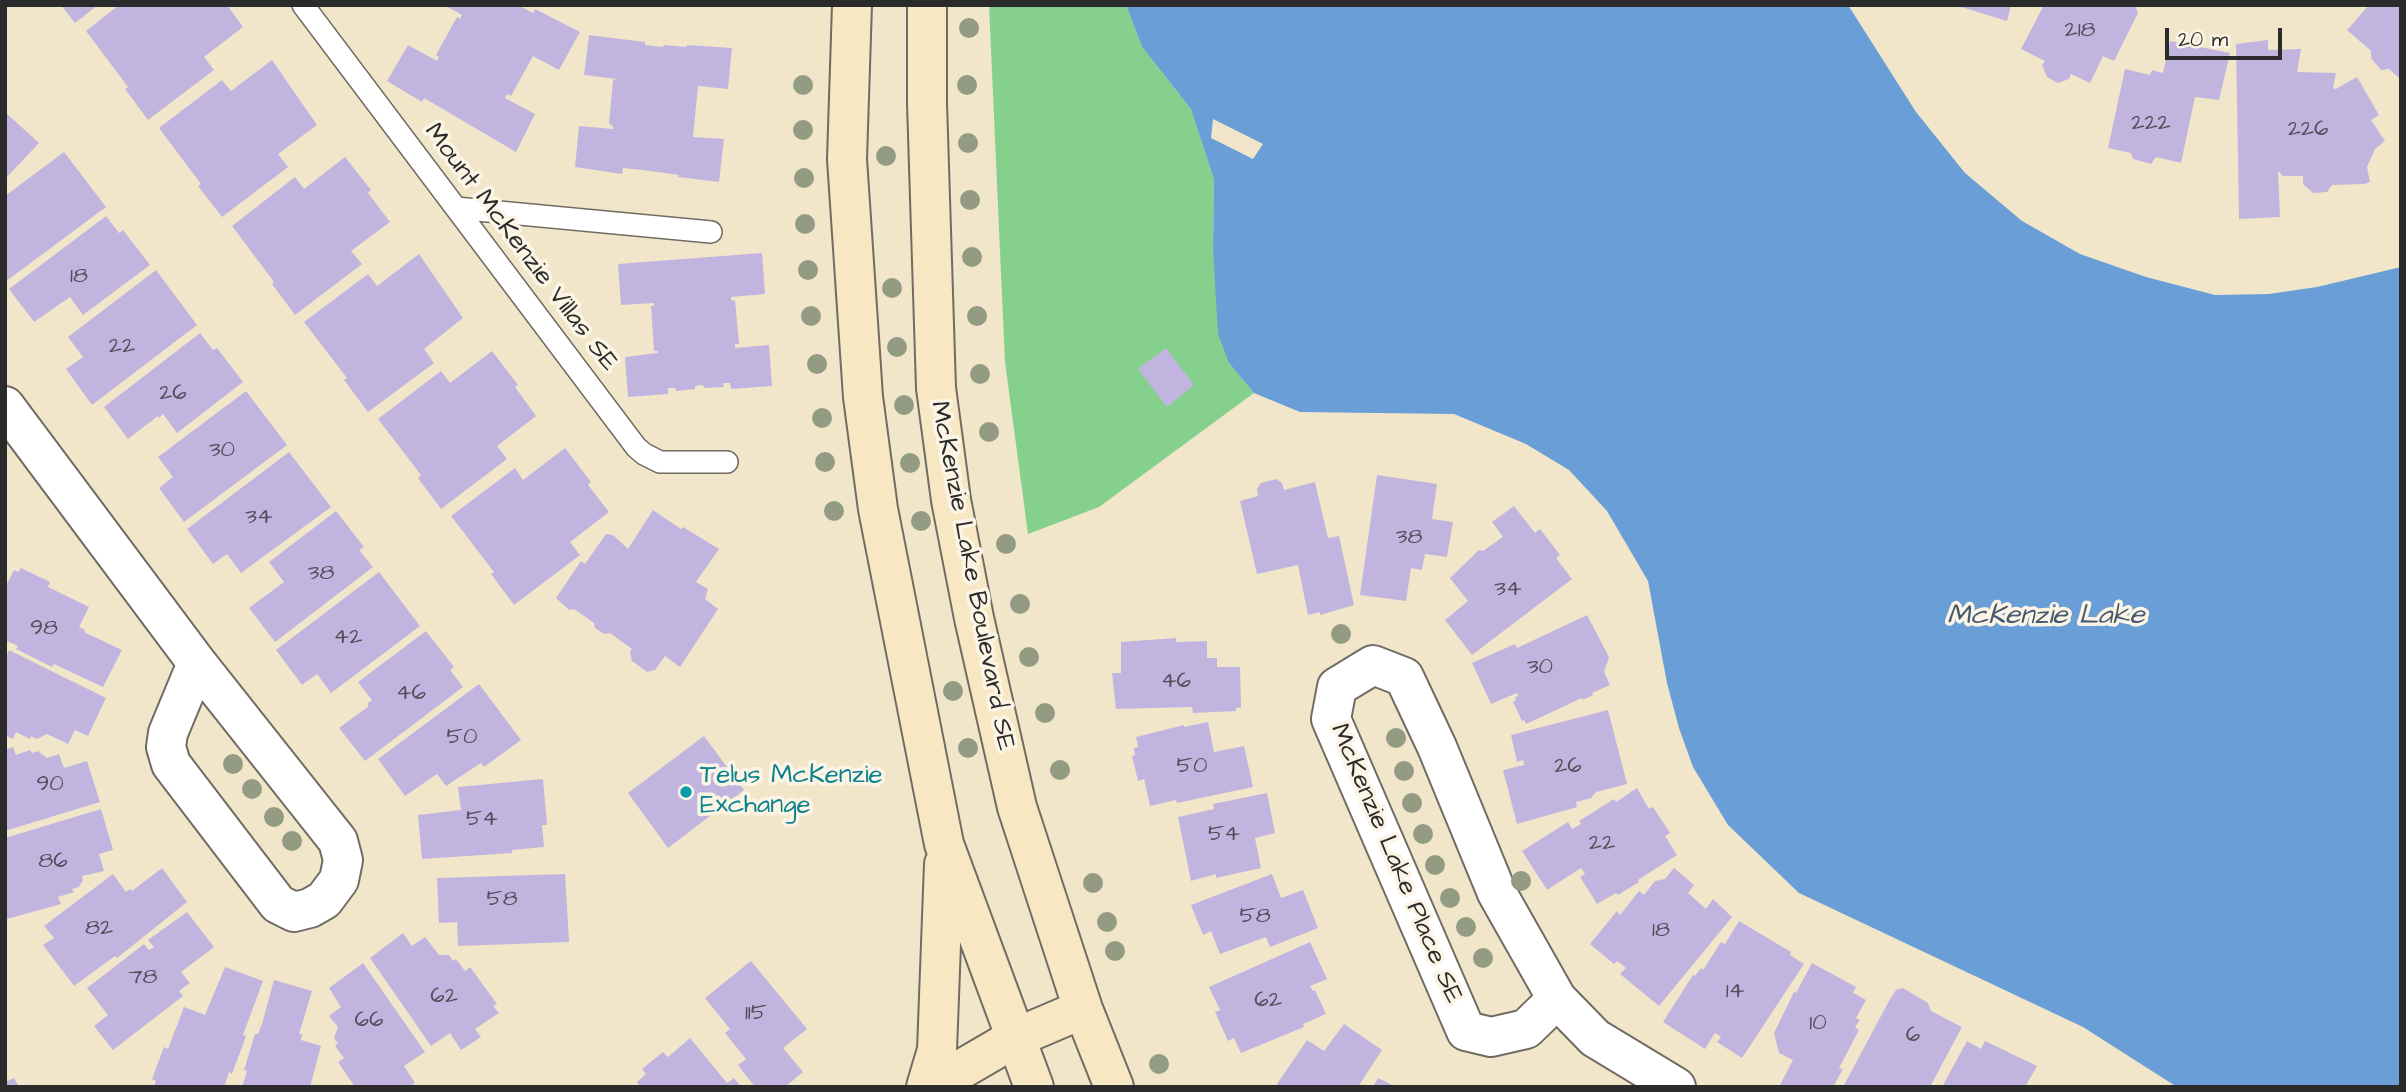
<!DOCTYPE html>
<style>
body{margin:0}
#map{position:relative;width:2406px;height:1092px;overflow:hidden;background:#f2e6ca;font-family:"Architects Daughter",sans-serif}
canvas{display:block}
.frame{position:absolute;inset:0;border:7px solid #2b2b2b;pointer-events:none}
.scale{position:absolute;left:2165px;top:28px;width:117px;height:32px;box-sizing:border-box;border:4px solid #2b2b2b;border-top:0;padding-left:9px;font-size:21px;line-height:24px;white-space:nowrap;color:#2b2b2b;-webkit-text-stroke:5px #fcf5e5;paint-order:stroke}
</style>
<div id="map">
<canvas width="2406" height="1092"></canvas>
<div class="frame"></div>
<div class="scale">20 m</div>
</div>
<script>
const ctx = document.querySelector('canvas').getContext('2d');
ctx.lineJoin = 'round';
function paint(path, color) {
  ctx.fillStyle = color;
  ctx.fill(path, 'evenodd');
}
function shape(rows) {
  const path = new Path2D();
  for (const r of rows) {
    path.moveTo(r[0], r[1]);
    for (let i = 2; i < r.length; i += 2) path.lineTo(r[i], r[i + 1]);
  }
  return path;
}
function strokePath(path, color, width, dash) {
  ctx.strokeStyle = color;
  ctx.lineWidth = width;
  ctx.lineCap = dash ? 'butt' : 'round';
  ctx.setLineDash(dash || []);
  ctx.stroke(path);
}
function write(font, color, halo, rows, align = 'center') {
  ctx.font = font + ' "Architects Daughter",sans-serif';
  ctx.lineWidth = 7;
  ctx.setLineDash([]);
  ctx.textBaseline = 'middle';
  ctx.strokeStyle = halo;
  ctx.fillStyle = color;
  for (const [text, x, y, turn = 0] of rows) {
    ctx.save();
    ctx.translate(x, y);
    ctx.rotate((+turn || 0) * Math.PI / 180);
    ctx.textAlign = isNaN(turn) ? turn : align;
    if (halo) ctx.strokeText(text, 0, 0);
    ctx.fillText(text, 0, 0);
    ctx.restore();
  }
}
const green = shape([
 [989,5,1126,5,1142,47,1191,109,1214,180,1213,249,1229,363,1254,393,1099,507,1028,534,1005,362]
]);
const water = shape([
 [1126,5,1848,5,1916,112,1965,173,2022,221,2080,254,2146,277,2215,295,2269,294,2317,287,2401,267,2401,1087,2177,1087,2083,1027,1799,893,1728,825,1693,767,1679,728,1667,683,1648,581,1607,511,1569,470,1526,444,1454,414,1300,412,1254,393,1229,363,1218,334,1213,249,1214,180,1191,109,1142,47]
]);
const pier = shape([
 [1213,119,1263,144,1253,159,1211,138]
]);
const building = shape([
 [61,5,98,5,75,23],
 [119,5,227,5,243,27,204,57,214,70,148,120,125,89,128,87,86,31],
 [444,5,518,5,533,13,535,9,580,32,559,70,533,56,511,96,507,94,505,98,535,114,516,152,424,98,422,102,387,81,408,45,437,61,439,57,436,55,457,17,460,19,462,15],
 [1955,5,2011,5,2007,21],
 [2044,5,2135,5,2138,13,2114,61,2103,56,2090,83,2071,74,2069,79,2058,83,2047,77,2042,65,2045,61,2021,49],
 [2369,5,2401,5,2401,80,2389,69,2381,70,2371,58,2371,51,2347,30],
 [589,35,645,42,645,45,663,47,664,45,686,47,687,45,732,48,728,89,698,86,693,137,724,139,719,182,678,177,679,175,643,170,623,168,622,174,575,167,579,126,613,129,613,126,609,124,613,80,617,79,584,75],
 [2268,40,2268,50,2301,49,2297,72,2336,73,2333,88,2336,89,2357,77,2379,115,2371,120,2385,141,2375,149,2367,167,2370,182,2364,184,2332,185,2327,192,2313,193,2303,184,2303,176,2283,176,2278,171,2280,217,2239,219,2236,44],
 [2170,41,2230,53,2219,100,2195,97,2181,163,2156,157,2151,164,2133,159,2131,153,2108,148,2125,69,2150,75,2152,70,2163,73],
 [272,60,317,125,278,154,288,167,222,217,198,186,201,184,159,128,222,80,231,91],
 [5,112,39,143,5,179],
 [64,152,106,207,5,282,5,196],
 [345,157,371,190,368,193,390,222,351,251,362,264,295,315,272,284,274,282,232,226,295,177,304,189],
 [106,216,119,233,123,230,150,265,83,315,70,297,34,322,9,289],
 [762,253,765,294,731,297,732,301,735,300,739,344,735,344,735,348,769,345,772,386,731,389,730,383,723,383,724,387,704,388,703,385,695,386,695,389,676,391,675,388,668,388,668,394,628,397,625,357,658,353,658,351,654,351,651,306,654,306,654,303,621,305,618,264],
 [419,254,463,318,424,349,434,363,368,412,344,380,347,378,304,322,368,274,377,286],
 [156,270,197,325,92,405,66,369,83,357,68,337],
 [200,333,213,350,217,348,243,382,177,433,163,414,159,418,158,416,128,439,104,407],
 [1166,348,1194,385,1167,407,1138,369],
 [492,351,518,385,515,387,536,416,497,446,507,459,441,509,418,478,421,475,378,419,441,371,450,383],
 [246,391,287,445,184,522,159,488,173,477,158,457],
 [565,448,591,482,588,485,609,512,570,542,580,555,514,605,491,574,494,572,451,516,515,468,523,480],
 [289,452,331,507,241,573,227,554,213,564,187,529],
 [1377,475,1437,484,1432,519,1453,522,1447,557,1425,554,1422,570,1411,568,1406,601,1360,595],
 [1276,479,1282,483,1284,490,1315,482,1328,538,1339,536,1354,605,1320,615,1320,612,1308,615,1298,565,1257,574,1240,501,1258,496,1257,489,1261,483],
 [1514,506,1535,533,1540,529,1560,555,1556,558,1572,579,1472,655,1445,620,1468,601,1450,578,1479,550,1483,551,1503,537,1492,522],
 [653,510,681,529,683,527,719,549,696,582,708,589,705,599,718,609,680,667,665,656,655,670,647,672,632,661,630,652,632,649,610,633,604,634,595,628,594,623,574,609,569,610,556,598,581,561,585,564,606,534,613,535,628,549],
 [336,511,364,547,359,550,373,567,275,642,249,608,284,582,269,562],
 [21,568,50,582,48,587,89,607,79,627,85,630,84,632,122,650,103,687,54,664,52,667,16,649,18,646,5,640,5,588,14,570,18,572],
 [379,572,420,626,331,693,317,674,302,685,276,650],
 [1587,615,1609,657,1604,672,1610,685,1592,693,1593,695,1583,700,1582,698,1526,724,1524,720,1522,721,1513,702,1516,700,1515,697,1518,696,1517,693,1491,704,1472,663,1515,644,1517,648],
 [426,631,454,667,450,670,463,687,365,761,339,728,369,706,367,704,372,700,358,682],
 [1176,638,1176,642,1207,641,1207,658,1217,658,1217,667,1240,667,1241,707,1236,708,1236,711,1193,713,1192,707,1116,709,1112,673,1121,673,1121,642],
 [9,650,106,698,88,736,75,730,68,744,47,734,37,739,31,736,30,739,16,732,13,739,5,735,5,659],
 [479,684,521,740,484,767,481,763,446,786,437,774,405,796,378,759],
 [1608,710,1627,784,1596,792,1591,798,1576,802,1577,807,1517,824,1503,770,1524,765,1523,760,1517,762,1511,735],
 [1208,722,1214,752,1244,746,1253,787,1177,803,1176,800,1150,806,1144,779,1138,781,1132,756,1135,755,1134,748,1138,747,1136,737,1184,725,1184,727],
 [704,736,744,790,668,848,628,793],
 [13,747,16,755,30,750,32,753,38,751,47,758,59,754,64,768,87,761,100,802,5,831,5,750],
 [543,779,547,825,542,825,544,847,512,850,512,853,422,859,418,815,461,810,458,787],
 [1637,788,1649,809,1653,807,1670,833,1665,836,1677,855,1638,880,1639,882,1618,895,1616,893,1597,904,1580,877,1585,874,1581,868,1547,890,1522,851,1568,822,1572,829,1581,824,1579,821,1614,799,1616,802],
 [1267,793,1275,833,1255,838,1261,868,1216,878,1216,874,1191,881,1178,817,1214,809,1213,804],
 [101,809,113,850,99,854,104,871,82,876,83,880,79,887,72,889,74,892,58,897,61,904,7,919,5,913,5,838],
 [162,868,187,902,117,958,115,956,74,986,43,945,54,938,44,926,113,874,126,892,130,889,132,891],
 [1674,868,1694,885,1688,893,1706,909,1713,899,1732,917,1659,1006,1620,974,1626,968,1617,961,1614,964,1590,944,1617,911,1620,915,1639,891,1644,895,1655,881,1665,879],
 [565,874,569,942,458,946,457,922,439,923,437,878],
 [1272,874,1281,898,1303,890,1318,928,1270,947,1266,937,1220,954,1211,931,1203,935,1191,905],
 [187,912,214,947,181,972,190,983,179,991,183,996,113,1050,94,1026,108,1015,87,988,144,944,149,950,154,947,148,940],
 [1739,921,1791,952,1790,955,1804,964,1742,1058,1717,1042,1721,1037,1715,1033,1705,1049,1663,1022,1693,975,1695,976,1701,968,1703,970,1721,942,1725,944],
 [403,933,412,946,425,937,439,955,449,955,453,961,456,959,465,971,470,967,497,1004,493,1006,499,1013,475,1029,481,1037,461,1050,450,1033,431,1046,370,958],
 [1310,942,1327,979,1310,986,1313,991,1315,990,1326,1014,1303,1024,1304,1027,1241,1053,1234,1038,1228,1041,1215,1012,1220,1010,1209,987],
 [751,961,807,1029,783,1048,803,1072,785,1087,755,1087,738,1065,746,1059,725,1033,730,1029,705,998],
 [363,963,425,1052,404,1066,415,1083,409,1087,355,1087,338,1062,344,1058,335,1046,338,1043,334,1038,338,1027,329,1016,341,1007,329,988],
 [1812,963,1856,987,1853,993,1866,1000,1856,1018,1860,1020,1855,1027,1859,1030,1839,1068,1843,1069,1833,1087,1779,1087,1793,1060,1779,1053,1774,1033,1794,992,1796,993],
 [225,967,263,981,243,1035,246,1036,232,1074,229,1072,224,1087,154,1086,156,1081,152,1079,164,1047,168,1049,184,1007,205,1015],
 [274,980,312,991,299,1034,302,1034,301,1040,321,1046,310,1087,242,1087,247,1071,244,1070,255,1034,258,1034,262,1024],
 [1903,988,1928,1003,1931,1011,1962,1027,1930,1087,1843,1087,1889,1001,1896,990],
 [1344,1024,1382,1050,1358,1087,1275,1087,1307,1040,1324,1051],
 [690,1038,727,1083,734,1078,741,1087,640,1087,637,1082,646,1074,642,1069,663,1052,668,1057],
 [1967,1041,1981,1049,1985,1041,2037,1066,2025,1087,1942,1087],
 [14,1078,19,1087,5,1087,5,1082],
 [1378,1078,1396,1087,1373,1087]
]);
const lane = shape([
 [303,5,636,447,644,454,660,462,727,462],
 [456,208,711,232]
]);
const street = shape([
 [5,406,197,663],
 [197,663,338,841,343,860,339,880,324,900,310,908,294,912,278,904,171,764,166,747,168,733,197,663],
 [1557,999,1526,1029,1491,1037,1466,1031,1331,719,1337,687,1373,665,1404,677,1437,747,1497,893,1557,999,1595,1038,1676,1087]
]);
const secondary = shape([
 [852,5,847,159,863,397,878,509,944,844,1034,1087],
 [927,5,927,103,936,388,951,500,974,618,1017,807,1083,1009,1114,1087],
 [926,1087,937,1050,944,864],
 [931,1087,1015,1038,1083,1009]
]);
const trees = [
 [969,28],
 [803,85],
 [967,85],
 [803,130],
 [968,143],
 [886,156],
 [804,178],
 [970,200],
 [805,224],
 [972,257],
 [808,270],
 [892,288],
 [811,316],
 [977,316],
 [897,347],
 [817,364],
 [980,374],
 [904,405],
 [822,418],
 [989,432],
 [825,462],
 [910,463],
 [834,511],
 [921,521],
 [1006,544],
 [1020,604],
 [1341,634],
 [1029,657],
 [953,691],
 [1045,713],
 [1396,738],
 [968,748],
 [233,764],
 [1060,770],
 [1404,771],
 [252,789],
 [1412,803],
 [274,817],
 [1423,834],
 [292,841],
 [1435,865],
 [1521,881],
 [1093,883],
 [1450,898],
 [1107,922],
 [1466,927],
 [1115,951],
 [1483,958],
 [1159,1064]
];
const markers = [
 [686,792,7,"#0f9aa8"]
];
const numberNames = [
 ["218",2080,31],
 ["222",2151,124],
 ["226",2308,130],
 ["18",79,277],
 ["22",122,347],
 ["26",173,394],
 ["30",222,451],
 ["34",259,518],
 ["38",1409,538],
 ["38",321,574],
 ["34",1508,590],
 ["98",44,629],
 ["42",348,638],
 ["30",1540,668],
 ["46",1176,682],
 ["46",411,694],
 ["50",462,738],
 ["50",1192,767],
 ["26",1568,767],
 ["90",50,785],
 ["54",482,820],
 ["54",1224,835],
 ["22",1602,844],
 ["86",53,862],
 ["58",502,900],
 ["58",1255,917],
 ["82",99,929],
 ["18",1661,931],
 ["78",143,978],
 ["14",1735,992],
 ["62",444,997],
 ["62",1268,1001],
 ["115",756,1014],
 ["66",369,1021],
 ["10",1818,1024],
 ["6",1913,1036]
];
const streetNames = [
 ["Mount McKenzie Villas SE",520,248,53],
 ["McKenzie Lake Boulevard SE",971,576,79],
 ["McKenzie Lake Place SE",1395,864,67]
];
const cultureNames = [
 ["Telus McKenzie",700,777],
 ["Exchange",700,807]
];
const waterNames = [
 ["McKenzie Lake",2046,617]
];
paint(green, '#86d08d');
paint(water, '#699ed6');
paint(pier, '#f2e6ca');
paint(building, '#c1b5df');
strokePath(lane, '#716c63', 24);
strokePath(street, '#716c63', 42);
strokePath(secondary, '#716c63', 42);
strokePath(lane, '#fff', 21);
strokePath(street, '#fff', 38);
strokePath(secondary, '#f7e8c3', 38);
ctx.fillStyle = '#939b82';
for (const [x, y] of trees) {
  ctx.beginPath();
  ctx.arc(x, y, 10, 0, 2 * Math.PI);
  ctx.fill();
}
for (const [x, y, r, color] of markers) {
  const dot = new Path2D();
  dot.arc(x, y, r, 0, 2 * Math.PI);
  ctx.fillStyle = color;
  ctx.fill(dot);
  strokePath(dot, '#fcf5e5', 2.5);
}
write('23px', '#504e58', null, numberNames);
write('26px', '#2b2b2b', '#fcf5e5', streetNames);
write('26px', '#0d838f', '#fcf5e5', cultureNames, 'left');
write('italic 28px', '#44596f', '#fcf5e5', waterNames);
</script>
